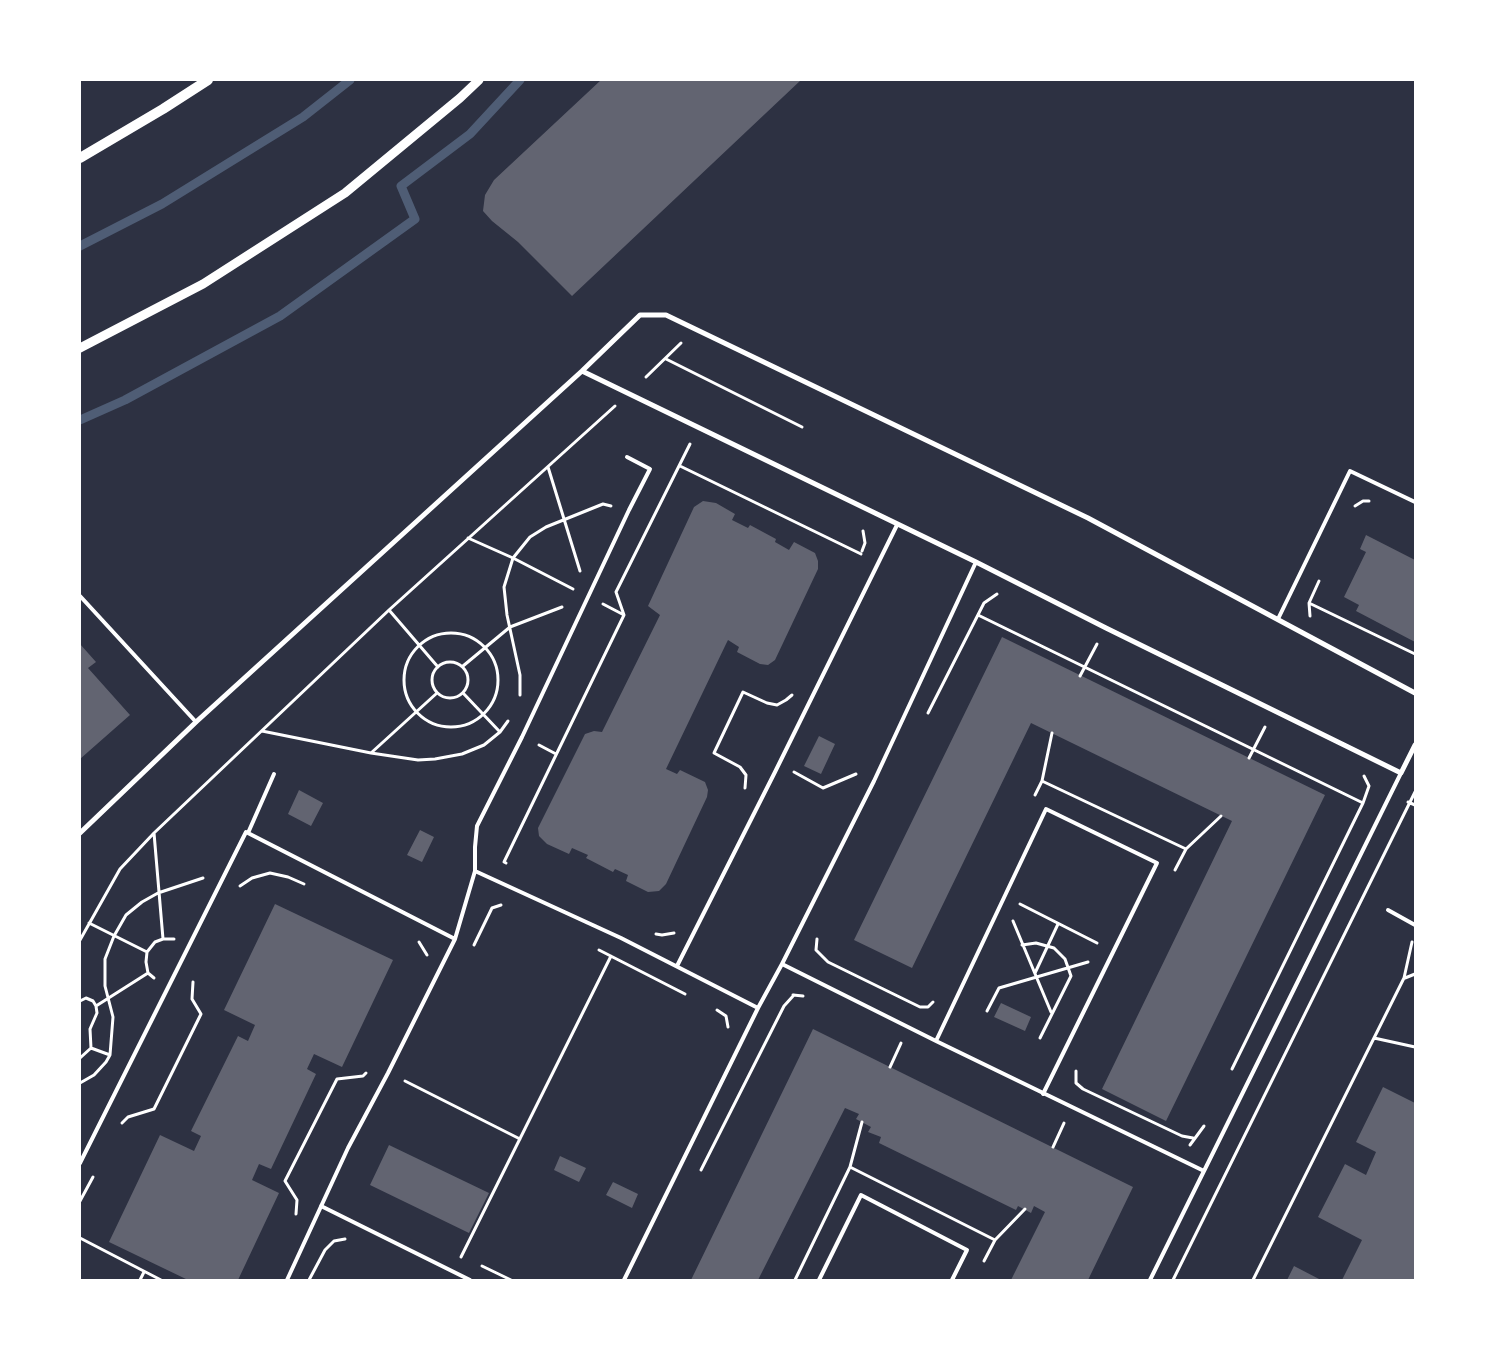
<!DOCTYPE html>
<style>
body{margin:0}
#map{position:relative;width:1495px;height:1360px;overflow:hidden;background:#2d3142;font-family:"Fira Sans Condensed",sans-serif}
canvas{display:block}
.frame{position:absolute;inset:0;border:81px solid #fff;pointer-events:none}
</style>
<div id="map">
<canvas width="1495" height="1360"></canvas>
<div class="frame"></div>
</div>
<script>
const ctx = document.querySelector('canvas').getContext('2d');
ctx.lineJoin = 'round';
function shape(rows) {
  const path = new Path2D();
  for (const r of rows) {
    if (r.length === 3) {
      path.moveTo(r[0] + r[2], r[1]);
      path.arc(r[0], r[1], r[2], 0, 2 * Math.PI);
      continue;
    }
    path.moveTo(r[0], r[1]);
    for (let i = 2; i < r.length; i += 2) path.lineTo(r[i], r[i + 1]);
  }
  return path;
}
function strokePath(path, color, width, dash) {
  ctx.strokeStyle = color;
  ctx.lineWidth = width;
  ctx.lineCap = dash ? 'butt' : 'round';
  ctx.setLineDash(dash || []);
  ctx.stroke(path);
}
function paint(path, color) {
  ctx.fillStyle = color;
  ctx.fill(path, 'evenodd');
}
const stream = shape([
 [80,246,162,204,303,117,350,80],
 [80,420,125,400,280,316,415,219,401,186,470,134,520,80]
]);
const building = shape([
 [601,80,801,80,572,296,518,242,492,221,483,211,485,195,494,180],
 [703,501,716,503,735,514,732,520,748,528,750,525,776,539,775,542,789,550,794,542,815,553,818,561,818,569,775,660,768,665,760,664,737,652,739,647,728,640,726,644,666,769,677,774,680,770,705,782,708,790,707,797,666,884,659,891,648,892,626,881,628,875,615,869,613,872,586,858,588,855,572,848,569,854,547,844,539,836,538,828,585,734,594,731,602,732,660,615,648,606,694,507],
 [1366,535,1415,560,1415,642,1356,611,1359,605,1344,597,1366,552,1360,549],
 [1002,637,1325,795,1166,1121,1102,1089,1232,821,1031,723,912,968,854,940],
 [80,644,96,662,88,668,130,715,80,759],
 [819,736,835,744,821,774,804,766],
 [299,790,323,803,311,826,288,814],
 [420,830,434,837,422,862,407,855],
 [275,904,393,960,342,1067,314,1054,307,1069,316,1074,271,1169,259,1164,252,1180,279,1193,238,1280,188,1280,109,1242,160,1135,194,1151,201,1136,191,1131,238,1036,248,1041,255,1025,224,1010],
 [1001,1003,1031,1017,1025,1031,994,1017],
 [813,1029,1133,1187,1088,1280,1011,1280,1045,1212,1034,1206,1031,1213,1018,1206,1016,1210,879,1143,881,1137,868,1132,871,1127,856,1119,859,1114,845,1108,758,1280,691,1280],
 [1383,1087,1415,1103,1415,1280,1342,1280,1362,1240,1318,1217,1345,1164,1366,1175,1376,1152,1356,1142],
 [389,1145,489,1193,469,1233,370,1185],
 [560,1156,586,1168,579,1182,554,1170],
 [613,1182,638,1194,632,1208,606,1195],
 [1294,1266,1321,1280,1287,1280]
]);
const path = shape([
 [666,359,802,427],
 [646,377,681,343],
 [680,466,861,554],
 [548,467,580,571],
 [1355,506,1363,501,1369,501],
 [468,538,513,558,573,589],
 [862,551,865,543,863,531],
 [1319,581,1309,603,1415,654],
 [1309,603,1310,616],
 [603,604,624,615],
 [389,610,438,667],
 [978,615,1363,803],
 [451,680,47],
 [450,680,18],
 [463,666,510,627,562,607],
 [1080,676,1097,644],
 [463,693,500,732],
 [520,695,520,675,507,615,504,587,513,558,530,537,546,527,603,504,611,506],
 [928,713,984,603,997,594],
 [262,731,371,753,418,760,435,759,462,754,484,745,500,732,508,721],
 [539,745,556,754],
 [371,753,437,693],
 [1249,758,1265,727],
 [794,772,823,788,856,774],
 [1042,781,1052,733],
 [745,788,746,775,740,767,714,753,743,692,767,703,777,705,786,700,792,695],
 [1035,795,1042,781,1186,849,1175,870],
 [1408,802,1415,805],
 [154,833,163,939],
 [1186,849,1221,816],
 [506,863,504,862,624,615,616,592,690,444],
 [240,886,252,878,270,873,288,877,304,884],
 [1020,904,1097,943],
 [1013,921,1051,1012],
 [89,923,147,952],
 [656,934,662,935,674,933],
 [817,939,816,950,828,962,920,1007,928,1007,933,1002],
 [80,940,120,869,154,833,389,610,615,406],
 [419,942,427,955],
 [474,945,492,908,501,905],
 [1022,945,1036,943,1054,948,1065,959,1071,976,1040,1038],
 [599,950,685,994],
 [1035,973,1058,924],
 [154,978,148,973,146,962,147,952,155,942,163,939,174,939],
 [1405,978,1415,974],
 [793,995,803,996],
 [80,1001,86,998,93,1001,96,1006,97,1013,90,1029,91,1048,80,1058],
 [96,1006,148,973],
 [717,1010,726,1016,728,1027],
 [987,1011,999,988,1088,962],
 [1374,1038,1415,1047],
 [91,1048,110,1055],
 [890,1067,901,1043],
 [1232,1069,1363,803,1369,786,1364,776],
 [1076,1071,1076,1083,1083,1089,1182,1136,1193,1138],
 [405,1081,520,1139],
 [80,1083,94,1075,106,1062,110,1055,113,1017,105,986,105,959,114,936,126,915,142,902,158,893,203,878],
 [122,1123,128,1117,154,1109,201,1014,192,999,193,982],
 [1190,1145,1204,1126],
 [1053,1147,1064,1123],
 [850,1167,862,1122],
 [701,1170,784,1006,794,995],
 [80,1201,93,1177],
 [296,1214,297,1200,285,1181,337,1079,363,1076,366,1073],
 [80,1238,161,1280],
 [995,1240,1025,1209],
 [461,1257,611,956],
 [482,1266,511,1280],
 [140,1280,144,1272],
 [309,1280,325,1250,334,1241,345,1239],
 [795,1280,850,1167,995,1240,984,1261],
 [1173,1280,1415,792],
 [1253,1280,1404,978,1412,942]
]);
const service = shape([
 [80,596,196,722],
 [1278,619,1350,471,1415,502],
 [248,833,274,774],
 [475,871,621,938,758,1008,782,964,874,781,976,562],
 [1388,910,1415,925],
 [782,964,936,1041,1204,1171,1150,1280],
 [677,966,775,772,897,525],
 [936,1041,1046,809,1157,863,1043,1094],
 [80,1163,246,832,455,939],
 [1204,1171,1401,773],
 [321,1206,470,1280],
 [287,1280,348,1148,388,1073,455,939,475,871,475,847,477,826,522,737,629,510,650,469,627,457],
 [624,1280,758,1008],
 [819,1280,861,1195,967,1250,952,1280]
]);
const minor = shape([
 [582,371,976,562,1106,628,1401,773,1415,745],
 [80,833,196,722,582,371,640,315,666,315,1088,518,1415,693]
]);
const tertiary = shape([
 [80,348,203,284,345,193,460,98,479,80]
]);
const secondary = shape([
 [80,158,163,109,208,80]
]);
strokePath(stream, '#4f5d75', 9);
paint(building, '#626471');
strokePath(path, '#fff', 3);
strokePath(service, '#fff', 4);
strokePath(minor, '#fff', 5);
strokePath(tertiary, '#fff', 9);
strokePath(secondary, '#fff', 10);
</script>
